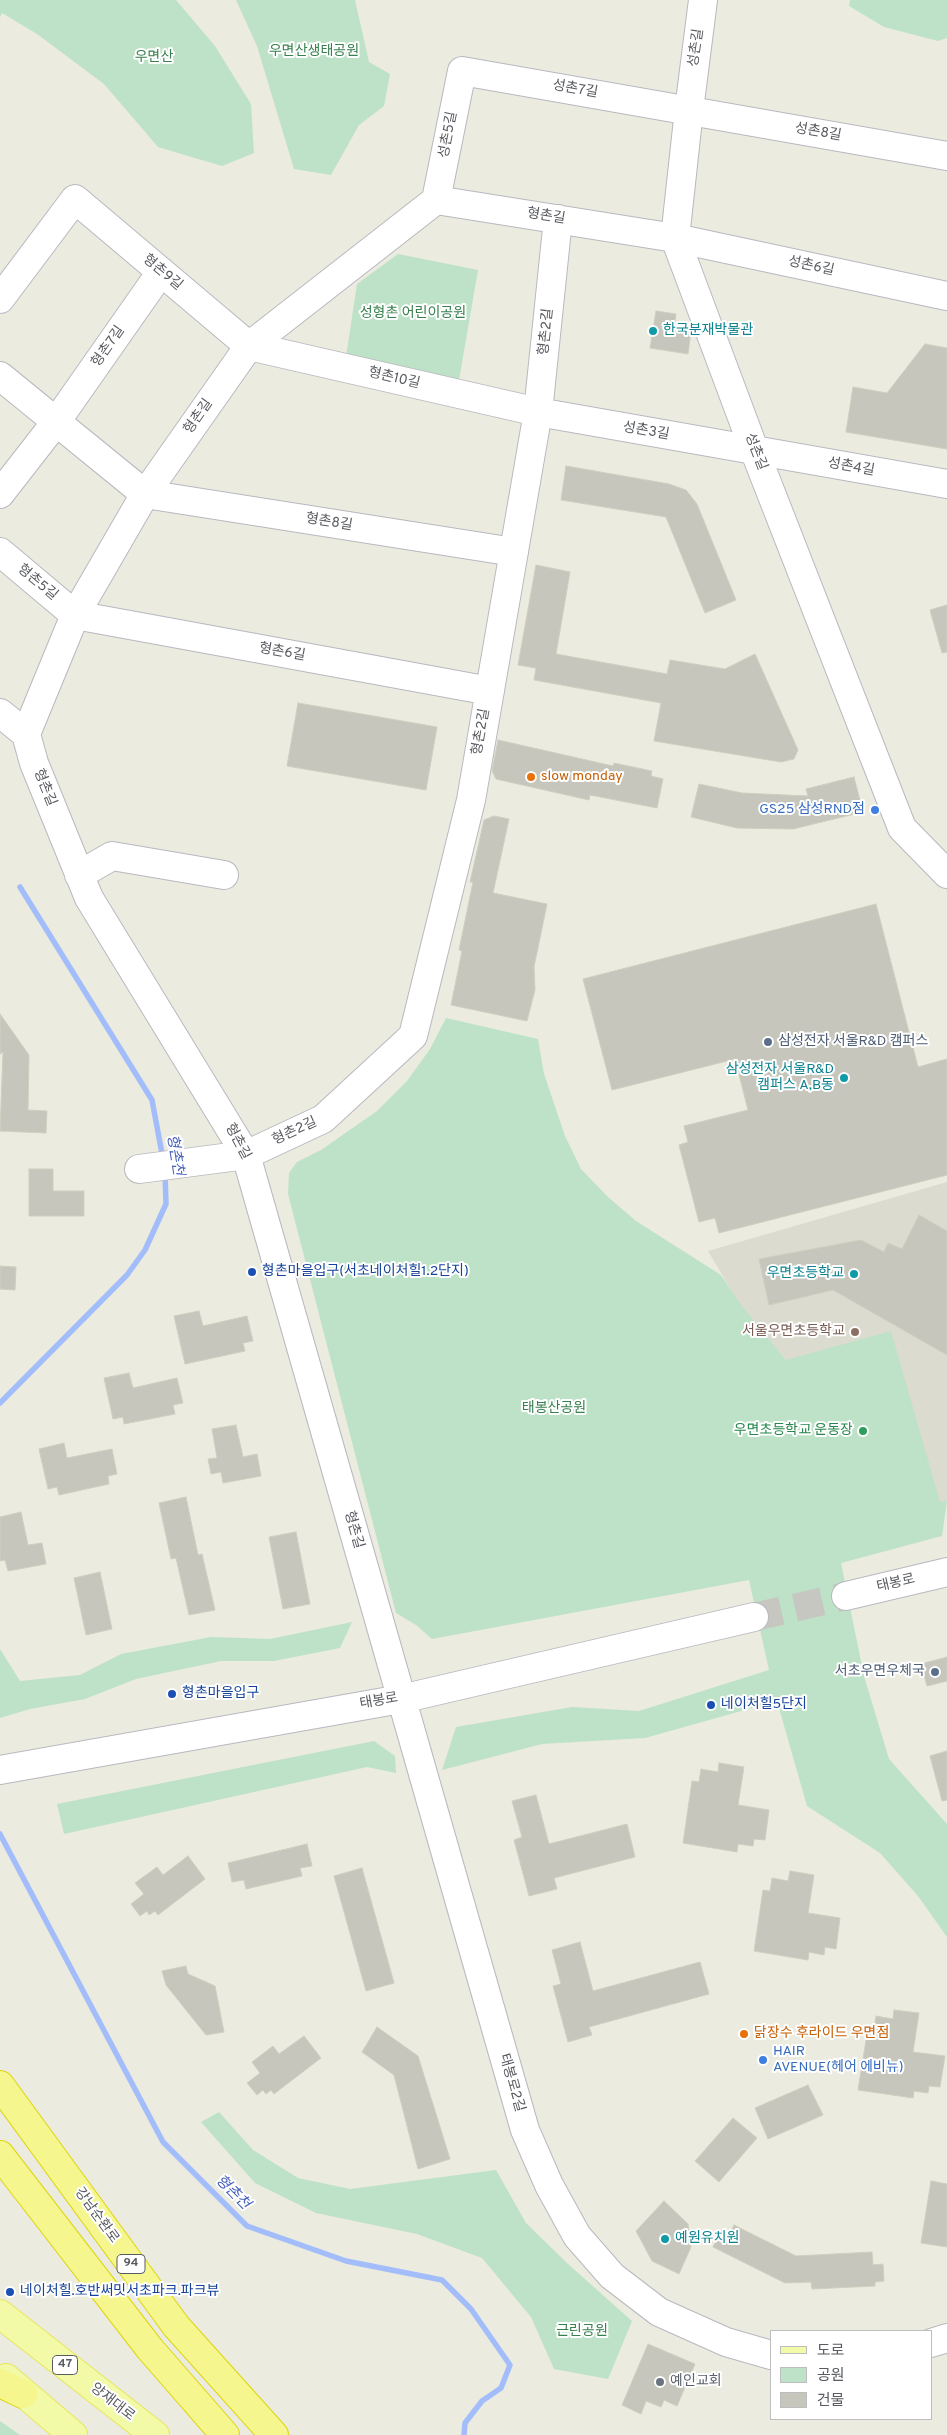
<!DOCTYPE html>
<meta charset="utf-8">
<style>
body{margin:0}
#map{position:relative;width:947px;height:2435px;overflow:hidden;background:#ebebe0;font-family:Overpass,"Noto Sans KR",sans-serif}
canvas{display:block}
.legend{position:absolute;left:770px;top:2330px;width:162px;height:90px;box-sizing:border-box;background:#fff;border:1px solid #bdbdc0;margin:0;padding:6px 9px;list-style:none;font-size:15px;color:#595b61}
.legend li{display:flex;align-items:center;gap:10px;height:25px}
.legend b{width:25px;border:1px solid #bdbdc0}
</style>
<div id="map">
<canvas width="947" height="2435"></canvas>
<ul class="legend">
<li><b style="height:6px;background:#f2faa7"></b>도로</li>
<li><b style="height:14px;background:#bee2c7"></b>공원</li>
<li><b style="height:14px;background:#c6c6bd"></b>건물</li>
</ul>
</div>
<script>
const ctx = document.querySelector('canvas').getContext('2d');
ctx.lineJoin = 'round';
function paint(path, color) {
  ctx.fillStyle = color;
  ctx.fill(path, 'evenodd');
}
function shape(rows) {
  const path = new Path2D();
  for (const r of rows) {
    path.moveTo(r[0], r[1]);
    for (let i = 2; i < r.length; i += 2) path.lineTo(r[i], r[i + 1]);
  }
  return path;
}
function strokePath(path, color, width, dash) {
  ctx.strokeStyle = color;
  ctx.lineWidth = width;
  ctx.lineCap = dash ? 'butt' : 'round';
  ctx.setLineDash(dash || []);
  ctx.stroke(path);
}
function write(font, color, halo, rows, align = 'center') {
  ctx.font = font + ' Overpass,"Noto Sans KR",sans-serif';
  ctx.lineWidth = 4;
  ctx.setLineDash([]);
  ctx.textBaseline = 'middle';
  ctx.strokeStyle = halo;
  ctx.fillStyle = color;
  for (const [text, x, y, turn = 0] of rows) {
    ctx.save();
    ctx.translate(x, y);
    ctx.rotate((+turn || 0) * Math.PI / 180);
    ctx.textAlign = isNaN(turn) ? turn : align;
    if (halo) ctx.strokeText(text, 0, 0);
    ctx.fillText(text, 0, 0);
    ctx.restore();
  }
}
const education = shape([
 [947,1182,947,1501,834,1533,786,1360,740,1305,708,1251]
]);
const green = shape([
 [0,0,176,0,215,46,251,104,254,153,222,166,158,147,104,84,37,34,2,13,0,17],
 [236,0,355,0,369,62,390,74,384,106,359,125,331,175,294,169,257,46],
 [850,0,947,0,947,38,938,41,884,27,849,6],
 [398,254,478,270,459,380,346,357,357,284],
 [446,1018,538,1039,544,1074,565,1136,581,1169,608,1197,636,1221,721,1275,741,1305,786,1360,891,1331,940,1502,947,1501,942,1536,841,1563,864,1676,889,1759,947,1824,947,1937,918,1896,880,1853,807,1806,777,1701,645,1738,542,1744,442,1770,456,1727,572,1707,639,1711,769,1670,749,1580,432,1639,416,1625,396,1613,288,1194,289,1173,297,1162,321,1150,377,1111,407,1081,430,1049],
 [352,1622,340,1648,274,1661,221,1661,136,1679,85,1699,30,1709,0,1718,0,1649,20,1681,80,1675,121,1654,211,1637,270,1639],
 [374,1741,395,1756,396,1773,367,1767,64,1834,57,1804],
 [219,2112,253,2150,298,2178,350,2189,496,2170,526,2223,568,2264,632,2321,608,2379,554,2369,531,2317,482,2258,417,2234,316,2213,255,2183,201,2122],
 [0,2421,20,2435,0,2435]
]);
const stream = shape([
 [20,887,152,1100,163,1159],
 [0,1403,127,1275,145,1250,166,1204,165,1173],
 [0,1834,163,2142,247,2226,346,2261,442,2280,471,2309,510,2365,501,2388,482,2401,465,2423,464,2435]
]);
const building = shape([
 [656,311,676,314,674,328,691,331,688,354,650,348,656,311],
 [925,344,947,348,947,449,846,432,853,387,887,393,925,344],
 [566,466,669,484,686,490,697,504,736,600,705,613,666,517,561,500,566,466],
 [536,565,570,572,556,654,667,674,670,660,725,669,755,654,798,750,794,759,781,762,654,741,661,703,534,680,536,668,518,665,536,565],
 [947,605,947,652,942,653,930,610,947,605],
 [298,703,437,727,426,790,287,766,298,703],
 [498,740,613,766,614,763,652,771,651,776,663,779,657,808,590,795,589,800,496,779,492,771,498,740],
 [854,777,863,812,793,829,737,828,691,817,699,784,742,793,808,796,806,789,854,777],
 [494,816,509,819,493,893,547,904,534,967,535,990,527,1021,451,1005,462,951,459,950,473,882,470,882,484,820,494,816],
 [876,904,918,1067,947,1059,947,1175,719,1233,715,1218,699,1222,679,1145,688,1142,684,1126,748,1110,735,1059,612,1090,583,979,876,904],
 [0,1014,29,1055,28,1110,47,1111,46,1133,0,1131,3,1052,0,1054,0,1014],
 [29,1169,53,1169,53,1191,84,1191,84,1216,29,1216,29,1169],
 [919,1215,947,1231,947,1355,833,1290,769,1305,759,1259,861,1240,884,1252,888,1243,902,1249,919,1215],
 [0,1266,16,1267,15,1290,0,1289,0,1266],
 [199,1311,203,1326,247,1316,253,1341,243,1343,245,1351,185,1364,174,1316,199,1311],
 [129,1373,133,1388,177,1378,183,1403,173,1405,175,1414,124,1424,123,1417,113,1419,104,1378,129,1373],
 [236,1425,243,1457,257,1454,261,1476,223,1483,221,1472,211,1474,208,1459,217,1458,212,1429,236,1425],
 [64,1443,67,1458,112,1449,117,1474,108,1476,109,1484,59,1495,57,1487,48,1489,39,1449,64,1443],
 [186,1497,198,1555,202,1554,215,1610,189,1615,176,1558,171,1559,159,1503,186,1497],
 [21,1512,28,1545,42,1543,46,1564,8,1571,5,1560,0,1561,0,1517,21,1512],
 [296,1532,310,1604,283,1609,269,1537,296,1532],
 [100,1572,112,1629,86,1635,74,1578,100,1572],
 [947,1657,947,1681,927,1686,921,1664,947,1657],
 [947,1751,947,1800,942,1801,930,1756,947,1751],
 [719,1763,744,1767,738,1805,769,1810,765,1840,754,1839,753,1846,738,1844,737,1852,683,1843,692,1781,699,1782,701,1769,718,1772,719,1763],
 [536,1795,549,1844,627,1824,635,1857,554,1878,557,1889,529,1896,514,1840,522,1837,512,1801,536,1795],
 [307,1844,312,1866,300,1868,302,1876,246,1889,244,1880,232,1882,228,1863,307,1844],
 [188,1856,205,1879,158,1915,155,1911,149,1915,147,1911,140,1916,131,1904,144,1894,135,1883,157,1867,163,1875,188,1856],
 [362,1868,394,1983,366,1991,334,1876,362,1868],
 [790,1871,814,1875,808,1913,840,1918,836,1949,825,1947,824,1955,809,1952,808,1960,754,1951,763,1890,770,1891,772,1878,788,1881,790,1871],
 [580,1942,593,1991,700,1962,709,1994,589,2027,592,2035,568,2042,553,1986,561,1984,552,1950,580,1942],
 [186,1966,188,1974,215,1986,224,2032,206,2035,166,1985,162,1971,186,1966],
 [894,2010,919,2013,913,2052,945,2056,940,2087,929,2086,928,2093,914,2091,913,2098,858,2090,868,2028,874,2029,876,2016,893,2019,894,2010],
 [377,2027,418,2056,450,2159,418,2169,394,2075,362,2052,377,2027],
 [304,2036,321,2058,274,2094,271,2090,266,2094,263,2090,257,2095,247,2083,260,2073,252,2062,273,2046,279,2054,304,2036],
 [808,2085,823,2115,768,2139,755,2108,808,2085],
 [733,2118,757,2138,719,2182,695,2161,733,2118],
 [931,2181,947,2184,947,2247,921,2243,931,2181],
 [664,2201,688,2224,691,2247,679,2274,652,2261,636,2231,664,2201],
 [734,2225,796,2256,872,2252,873,2265,883,2264,884,2281,875,2282,875,2286,812,2289,811,2282,785,2283,713,2247,722,2229,730,2233,734,2225],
 [648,2344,695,2364,677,2406,664,2400,661,2407,646,2401,641,2414,622,2405,648,2344]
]);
const minorTunnel = shape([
 [754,1617,846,1596]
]);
const minor = shape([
 [703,0,689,110,675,238,755,452,902,828,947,874],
 [436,200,462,71,947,156],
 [0,299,75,199,249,346,538,412,947,484],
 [0,376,145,494,514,552],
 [0,494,56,422,161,272],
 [0,552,75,615,490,691],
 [0,713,26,734],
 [79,875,112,856,224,875],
 [139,1169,246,1155,323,1119,413,1036,471,800,538,412,558,219],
 [846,1596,947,1572],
 [0,1770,401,1699,754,1617],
 [931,2343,947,2338],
 [771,2355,726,2342,659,2312,612,2276,577,2236,549,2185,525,2130,246,1155,89,898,34,763,26,734,75,615,145,494,249,346,436,200,675,238,947,296]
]);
const major = shape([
 [0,2314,155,2435],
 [6,2378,73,2435]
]);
const highway = shape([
 [0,2085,176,2326,274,2435],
 [0,2155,150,2349,225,2435],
 [0,2383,23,2394]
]);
const markers = [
 [653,331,5,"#0f9aa8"],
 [531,777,5,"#e8710a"],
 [875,810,5,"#3f7fe0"],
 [768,1042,5,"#5c6f8a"],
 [844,1078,5,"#0f9aa8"],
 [252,1272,5,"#1a4fb4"],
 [854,1274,5,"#0f9aa8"],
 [855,1332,5,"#8d6e63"],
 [863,1431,5,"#2e9e5b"],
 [935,1672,5,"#5c6f8a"],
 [172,1694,5,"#1a4fb4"],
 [711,1705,5,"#1a4fb4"],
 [744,2034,5,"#e8710a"],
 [763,2060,5,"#3f7fe0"],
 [665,2239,5,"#0f9aa8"],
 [10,2292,5,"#1a4fb4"],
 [660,2382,5,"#6b7280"]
];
const shields = [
 [131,2264,28],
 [65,2365,25]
];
const shieldNames = [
 ["94",131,2264],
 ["47",65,2365]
];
const streetNames = [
 ["성촌길",697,48,-82],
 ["성촌7길",575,90,10],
 ["성촌8길",818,133,10],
 ["성촌5길",449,135,-79],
 ["형촌길",546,217,9],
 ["성촌6길",811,267,12],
 ["형촌9길",162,273,40],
 ["형촌2길",547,332,-84],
 ["형촌7길",109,347,-55],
 ["형촌10길",394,379,13],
 ["형촌길",199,417,-55],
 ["성촌3길",646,432,10],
 ["성촌길",755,452,69],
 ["성촌4길",851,468,10],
 ["형촌8길",329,523,9],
 ["형촌5길",37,583,40],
 ["형촌6길",282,653,10],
 ["형촌2길",482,732,-80],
 ["형촌길",44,788,68],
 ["형촌2길",295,1132,-25],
 ["형촌길",237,1142,62],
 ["형촌길",353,1530,74],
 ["태봉로",896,1584,-13],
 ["태봉로",379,1702,-10],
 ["태봉로2길",511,2083,74],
 ["강남순환로",96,2216,54],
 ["양재대로",112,2403,38]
];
const parkNames = [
 ["우면산생태공원",314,52],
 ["우면산",154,58],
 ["성형촌 어린이공원",413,314],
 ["태봉산공원",554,1409],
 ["근린공원",582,2332]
];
const cultureNames = [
 ["한국분재박물관",663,331],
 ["삼성전자 서울R&D",834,1070,"right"],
 ["캠퍼스 A,B동",834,1086,"right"],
 ["우면초등학교",844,1274,"right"],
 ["예원유치원",675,2239]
];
const foodNames = [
 ["slow monday",541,777],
 ["닭장수 후라이드 우면점",754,2034]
];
const shopNames = [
 ["GS25 삼성RND점",865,810],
 ["HAIR",773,2052,"left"],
 ["AVENUE(헤어 에비뉴)",773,2068,"left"]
];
const serviceNames = [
 ["삼성전자 서울R&D 캠퍼스",778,1042],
 ["서초우면우체국",925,1672,"right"]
];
const transitNames = [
 ["형촌마을입구(서초네이처힐1.2단지)",262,1272],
 ["형촌마을입구",182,1694],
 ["네이처힐5단지",721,1705],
 ["네이처힐.호반써밋서초파크.파크뷰",20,2292]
];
const educationNames = [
 ["서울우면초등학교",845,1332]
];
const leisureNames = [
 ["우면초등학교 운동장",853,1431]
];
const worshipNames = [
 ["예인교회",670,2382]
];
const waterNames = [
 ["형촌천",174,1155,81],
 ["형촌천",232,2193,45]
];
paint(education, '#dbdbcf');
paint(green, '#bee2c7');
strokePath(stream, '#a2bdfa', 5.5);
paint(building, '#c6c6bd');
strokePath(building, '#cfcfbf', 1);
strokePath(minorTunnel, '#c6c7c0', 28, [28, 14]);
strokePath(minor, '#b8b9bf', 30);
strokePath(major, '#e8e65d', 30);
strokePath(highway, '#dfd40d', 30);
strokePath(minor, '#fff', 28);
strokePath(major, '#f2faa7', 28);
strokePath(highway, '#f5f68d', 28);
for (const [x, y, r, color] of markers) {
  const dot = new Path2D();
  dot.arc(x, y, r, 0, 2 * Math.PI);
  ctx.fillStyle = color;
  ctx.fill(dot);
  strokePath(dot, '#fff', 2);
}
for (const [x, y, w] of shields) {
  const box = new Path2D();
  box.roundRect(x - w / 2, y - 9.5, w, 19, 4);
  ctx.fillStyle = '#fff';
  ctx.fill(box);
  strokePath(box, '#595b61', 1);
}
write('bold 12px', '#595b61', null, shieldNames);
write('14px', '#595b61', '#fff', streetNames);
write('14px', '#39804f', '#fff', parkNames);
write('14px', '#0d838f', '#fff', cultureNames, 'left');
write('14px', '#c56008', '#fff', foodNames, 'left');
write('14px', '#366cbe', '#fff', shopNames, 'right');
write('14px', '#4e5e75', '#fff', serviceNames, 'left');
write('14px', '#164399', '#fff', transitNames, 'left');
write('14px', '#785e54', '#fff', educationNames, 'right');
write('14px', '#27864d', '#fff', leisureNames, 'right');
write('14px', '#5b616d', '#fff', worshipNames, 'left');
write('italic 15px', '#4761bb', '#fff', waterNames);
</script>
